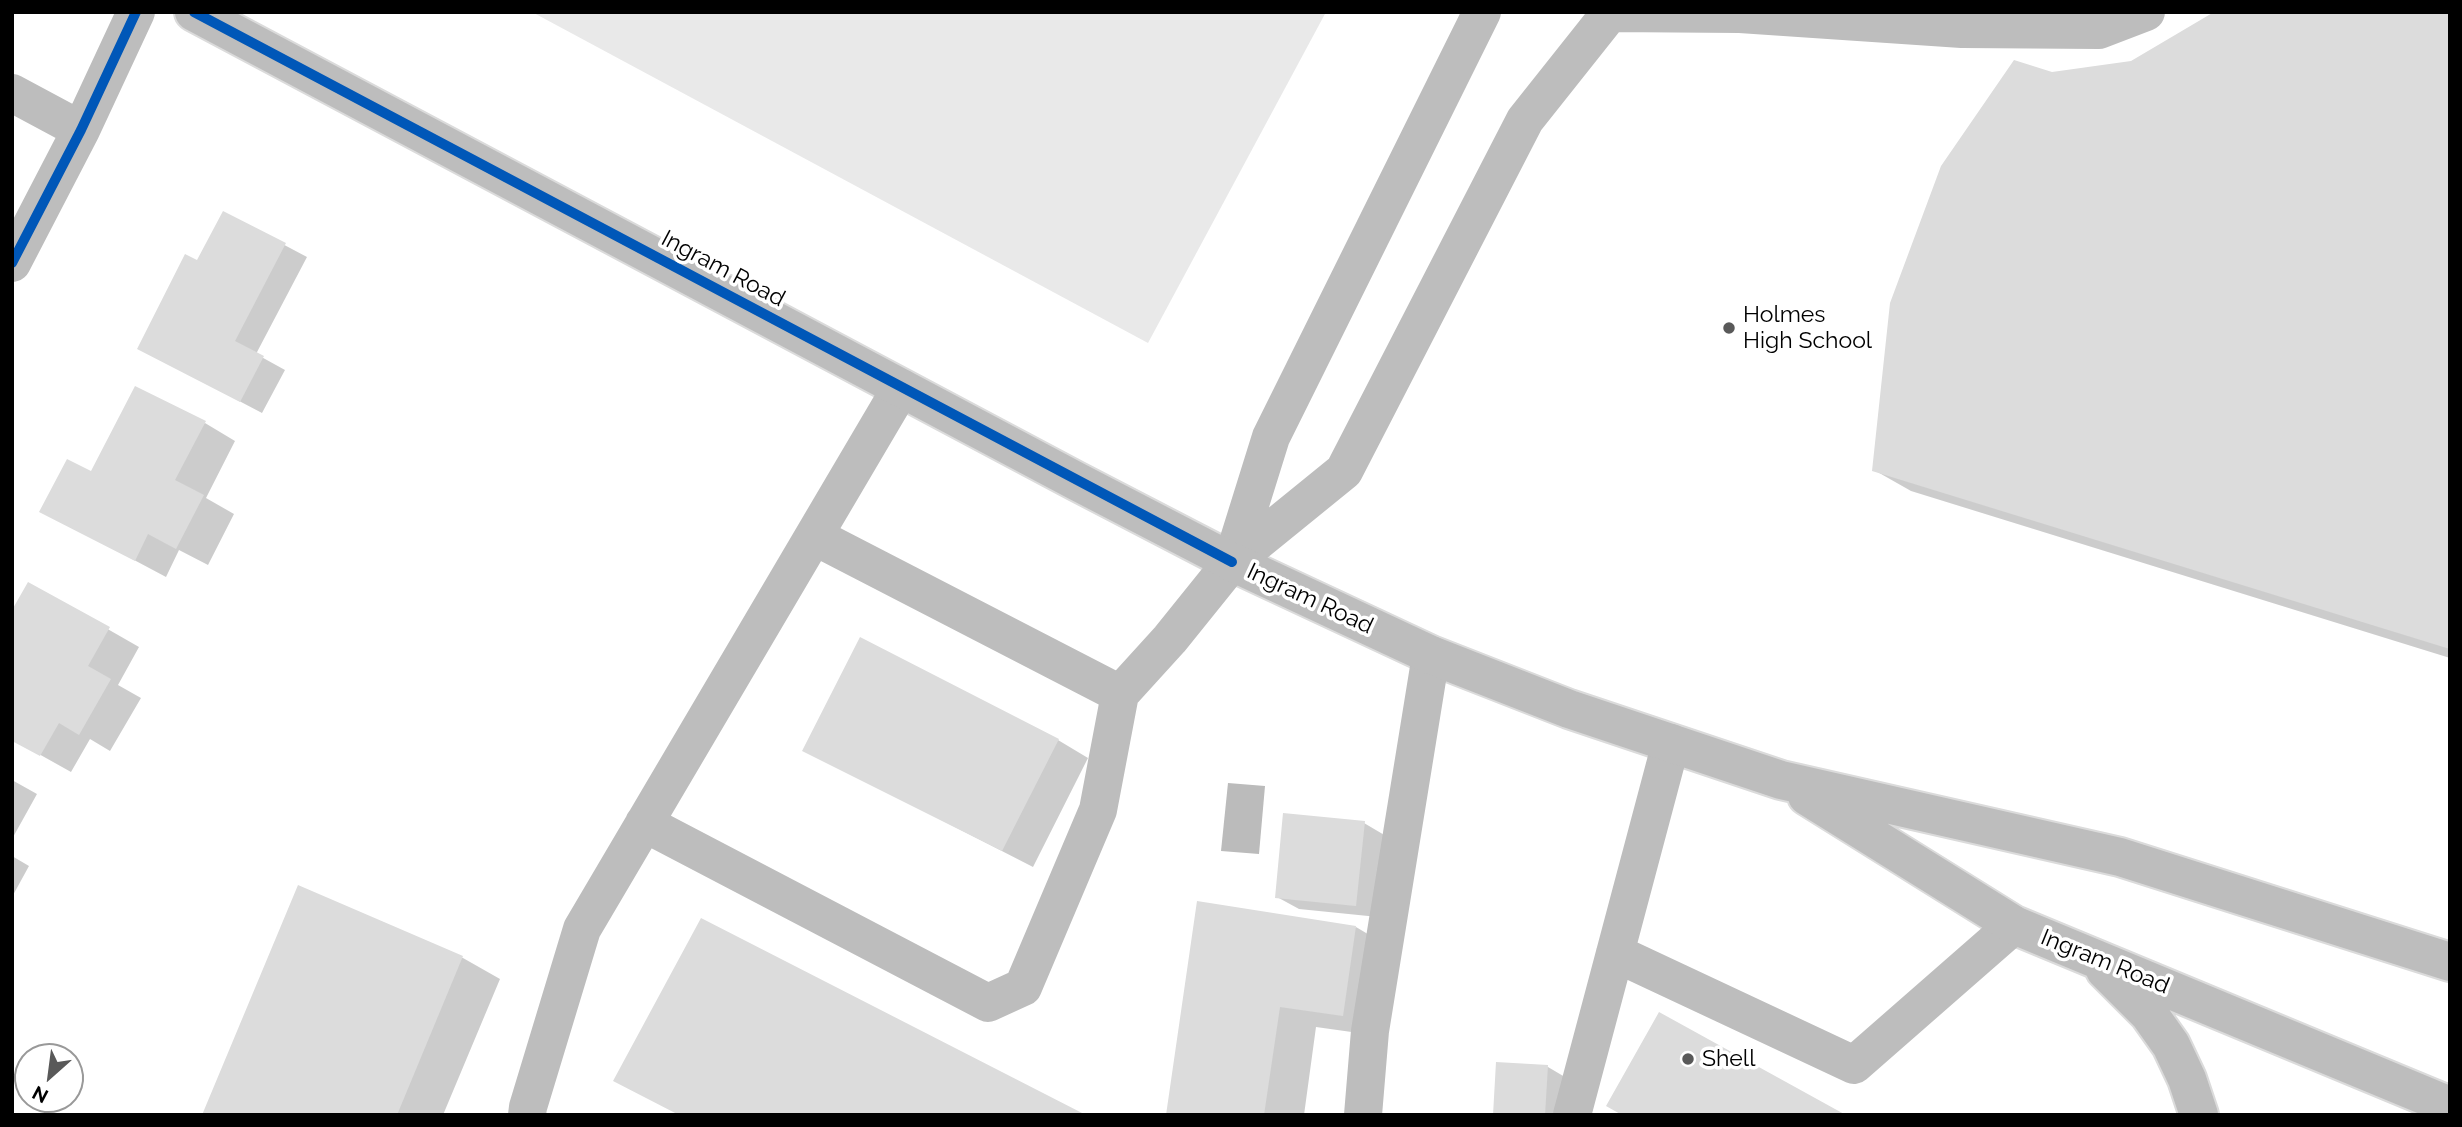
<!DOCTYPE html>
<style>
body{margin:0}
#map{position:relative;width:2462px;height:1127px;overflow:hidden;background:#fff;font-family:Raleway,sans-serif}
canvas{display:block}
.frame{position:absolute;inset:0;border:14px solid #000;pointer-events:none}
.north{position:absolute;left:14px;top:1043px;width:70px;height:70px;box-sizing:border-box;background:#fff;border:2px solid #999;border-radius:50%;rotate:208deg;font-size:19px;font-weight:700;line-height:28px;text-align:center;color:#000}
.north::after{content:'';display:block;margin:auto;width:24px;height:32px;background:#595959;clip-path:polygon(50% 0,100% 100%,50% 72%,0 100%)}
</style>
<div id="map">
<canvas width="2462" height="1127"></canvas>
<div class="frame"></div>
<div class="north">N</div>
</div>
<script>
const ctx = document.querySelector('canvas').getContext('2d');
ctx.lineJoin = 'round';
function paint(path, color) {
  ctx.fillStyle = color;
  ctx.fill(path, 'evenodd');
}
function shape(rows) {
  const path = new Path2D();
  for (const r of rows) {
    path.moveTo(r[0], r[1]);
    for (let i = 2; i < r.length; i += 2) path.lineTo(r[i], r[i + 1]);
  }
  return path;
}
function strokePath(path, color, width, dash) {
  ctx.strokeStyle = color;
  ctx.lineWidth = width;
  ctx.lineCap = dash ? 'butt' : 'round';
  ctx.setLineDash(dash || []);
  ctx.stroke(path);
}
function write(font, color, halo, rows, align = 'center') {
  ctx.font = font + ' Raleway,sans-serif';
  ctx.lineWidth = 7;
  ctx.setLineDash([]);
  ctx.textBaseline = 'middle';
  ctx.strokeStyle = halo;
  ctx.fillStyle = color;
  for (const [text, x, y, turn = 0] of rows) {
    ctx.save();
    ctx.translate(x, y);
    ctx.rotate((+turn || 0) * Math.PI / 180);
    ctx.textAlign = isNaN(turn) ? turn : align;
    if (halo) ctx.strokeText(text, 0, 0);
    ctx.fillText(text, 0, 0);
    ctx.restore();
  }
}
const green = shape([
 [532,12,1326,12,1148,343]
]);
const water = shape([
 [1228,783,1265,786,1259,854,1221,851]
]);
const shadow = shape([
 [2450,12,2450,658,1911,491,1874,470,2052,74],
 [224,213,307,257,256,354,285,370,262,413,161,360],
 [205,423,235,441,206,498,234,514,208,565,179,550,166,577,42,511,91,474],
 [29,584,139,647,118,685,141,698,110,751,90,739,71,772,12,739],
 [1058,740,1088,758,1033,867,805,750],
 [12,780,37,794,12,839],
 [1364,823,1386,836,1378,917,1299,909,1277,897],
 [12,856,29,866,12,897],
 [299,887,463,958,500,979,443,1115,204,1115],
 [1356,927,1393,949,1380,1036,1316,1027,1304,1115,1168,1115],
 [1498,1064,1548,1067,1570,1080,1567,1115,1495,1115]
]);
const building = shape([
 [2214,12,2450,12,2450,649,1872,471,1890,303,1941,166,2014,60,2052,72,2131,61],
 [223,211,286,243,235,341,264,356,240,402,137,349,185,254,197,260],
 [135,386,206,421,175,480,204,495,176,549,148,534,135,561,39,512,67,459,91,471],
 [28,582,110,627,88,666,111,679,79,735,59,723,40,756,12,741,12,610],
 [860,637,1059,739,1002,851,802,751],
 [1283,813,1365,821,1356,906,1275,898],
 [298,885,463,956,397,1115,202,1115],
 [1197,901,1356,926,1343,1016,1280,1007,1264,1115,1166,1115],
 [701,918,1086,1115,679,1115,613,1081],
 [1659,1012,1835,1109,1846,1115,1622,1115,1606,1106],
 [1496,1062,1548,1065,1545,1115,1493,1115]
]);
const minor = shape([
 [12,93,81,130],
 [12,263,81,130,136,12],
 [814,536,1120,694,1170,639,1232,562,1344,471,1525,120,1610,13,1740,14,1962,29,2099,30,2146,12],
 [1232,562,1271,437,1482,12],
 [644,823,988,1003,1023,987,1098,810,1120,694],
 [1615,953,1854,1065,2014,925],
 [527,1115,528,1107,582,929,901,388],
 [1363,1115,1370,1031,1431,655],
 [1572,1115,1671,743]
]);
const major = shape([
 [194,12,1076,481,1232,562,1431,655,1569,709,1781,780,2120,857,2450,962],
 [1807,796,2014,925,2450,1106],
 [2105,970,2149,1014,2171,1045,2187,1079,2199,1115]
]);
const cycleway = shape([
 [194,12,1232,562],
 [12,263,81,130,136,12]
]);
const markers = [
 [1729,328,7,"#595959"],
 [1688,1059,7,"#595959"]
];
const streetNames = [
 ["Ingram Road",723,269,28],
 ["Ingram Road",1310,599,25],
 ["Ingram Road",2105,962,22]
];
const poiNames = [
 ["Holmes",1743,315],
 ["High School",1743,341],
 ["Shell",1702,1059]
];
paint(green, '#e9e9e9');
paint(water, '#bbb');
paint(shadow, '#0003');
paint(building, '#dcdcdc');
strokePath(major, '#dbdbdb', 42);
strokePath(minor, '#bdbdbd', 38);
strokePath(major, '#bdbdbd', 38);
strokePath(cycleway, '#0057b8', 10);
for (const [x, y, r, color] of markers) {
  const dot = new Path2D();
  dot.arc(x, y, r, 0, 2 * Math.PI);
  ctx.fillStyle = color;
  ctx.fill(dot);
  strokePath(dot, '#fff', 2.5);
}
write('23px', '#000', '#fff', streetNames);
write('23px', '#000', '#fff', poiNames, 'left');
</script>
